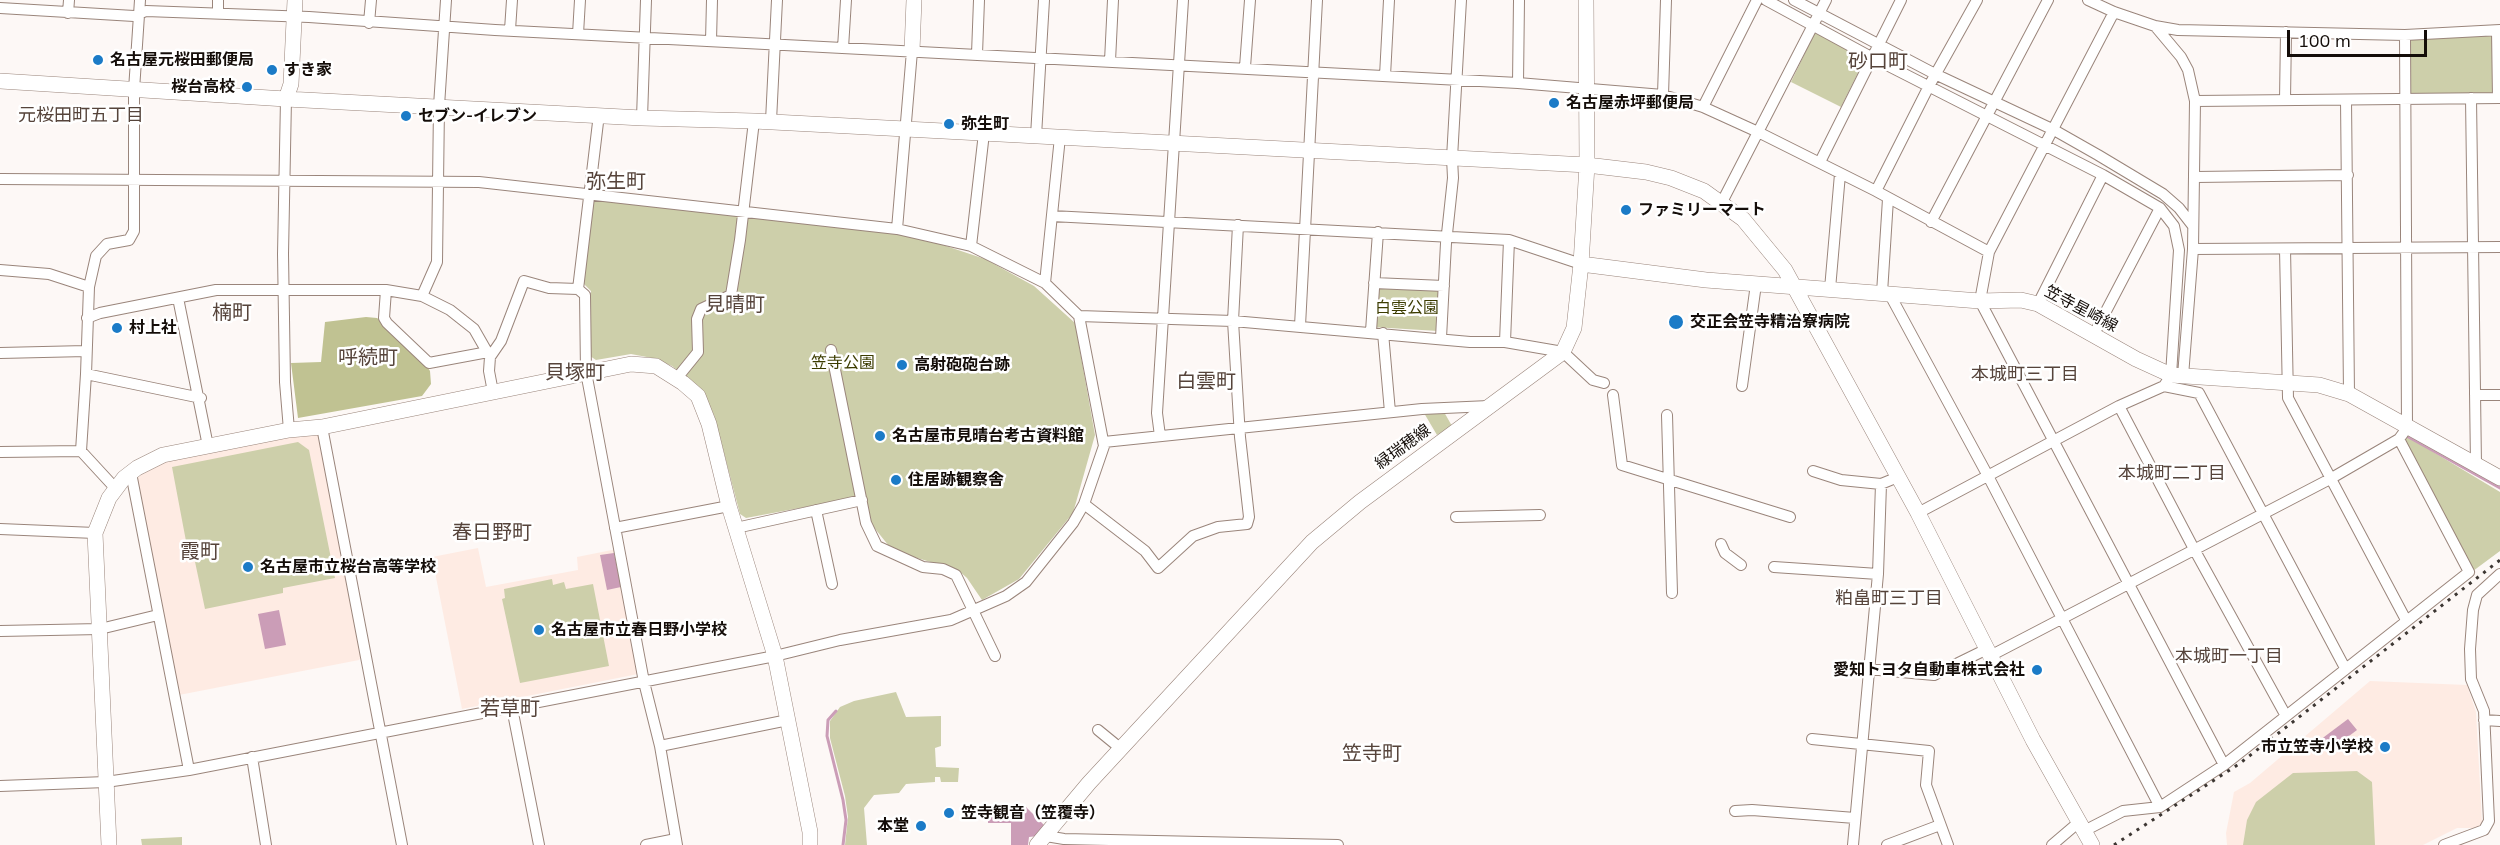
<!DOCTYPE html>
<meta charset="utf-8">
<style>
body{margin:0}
#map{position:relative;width:2500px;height:845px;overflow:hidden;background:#fdf8f6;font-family:Mulish,sans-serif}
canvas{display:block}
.scale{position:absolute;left:2287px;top:30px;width:140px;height:27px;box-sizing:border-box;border:3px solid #140d09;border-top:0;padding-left:8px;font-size:18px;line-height:21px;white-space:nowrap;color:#140d09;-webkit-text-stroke:4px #fff;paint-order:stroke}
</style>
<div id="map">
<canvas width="2500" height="845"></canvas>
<div class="scale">100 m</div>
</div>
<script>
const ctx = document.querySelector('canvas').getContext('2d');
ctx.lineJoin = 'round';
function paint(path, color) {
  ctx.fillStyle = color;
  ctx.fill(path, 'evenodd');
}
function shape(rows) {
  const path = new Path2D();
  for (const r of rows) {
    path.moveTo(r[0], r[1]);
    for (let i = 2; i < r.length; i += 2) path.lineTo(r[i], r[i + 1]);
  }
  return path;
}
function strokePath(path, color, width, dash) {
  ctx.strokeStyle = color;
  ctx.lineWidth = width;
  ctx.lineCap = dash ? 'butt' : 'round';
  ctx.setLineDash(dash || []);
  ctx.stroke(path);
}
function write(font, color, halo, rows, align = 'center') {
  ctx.font = font + ' Mulish,"Noto Sans JP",sans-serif';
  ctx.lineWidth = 5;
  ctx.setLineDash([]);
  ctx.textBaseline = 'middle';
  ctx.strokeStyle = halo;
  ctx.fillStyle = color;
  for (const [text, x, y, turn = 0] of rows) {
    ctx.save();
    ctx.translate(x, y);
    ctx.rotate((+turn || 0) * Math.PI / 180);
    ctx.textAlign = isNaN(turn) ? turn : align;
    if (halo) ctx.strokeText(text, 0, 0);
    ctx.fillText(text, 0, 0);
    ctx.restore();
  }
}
const built = shape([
 [314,432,318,434,361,657,359,660,179,695,135,478,159,463],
 [478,548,486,587,578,570,577,557,617,549,638,674,462,709,432,557],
 [2370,681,2467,685,2476,712,2482,822,2478,828,2457,828,2423,845,2227,845,2226,833,2234,792,2250,783]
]);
const green = shape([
 [2497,31,2498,98,2405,99,2405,35],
 [1815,32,1865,59,1841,107,1791,82],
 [595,198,896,234,940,244,985,259,1034,286,1075,323,1095,435,1073,513,1019,579,982,600,967,578,958,570,893,551,872,525,864,496,746,518,740,514,714,415,702,394,691,381,672,366,652,358,631,354,596,360,590,356,591,291,584,284,592,202],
 [1376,284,1440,288,1438,331,1373,327],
 [1444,412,1452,426,1437,435,1424,413],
 [2405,435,2500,492,2500,551,2473,571,2404,440],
 [298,442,309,450,335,578,283,588,283,593,205,609,194,557,189,557,172,467],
 [552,579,553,585,564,582,566,589,593,584,609,666,520,683,502,599,505,598,504,589],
 [896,692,906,717,941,716,941,746,935,748,936,767,959,768,958,782,941,782,940,777,935,777,935,782,906,784,899,793,874,795,864,808,867,845,845,845,848,817,845,796,830,738,830,721,840,707,854,701],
 [2357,771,2372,782,2375,845,2243,845,2247,820,2256,802,2293,773],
 [182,837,182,845,142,845,141,839]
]);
const forest = shape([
 [366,317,377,318,384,323,426,365,430,371,431,384,422,396,298,418,291,363,321,362,325,322]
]);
const water = shape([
 [614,553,621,587,607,590,600,555],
 [279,610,286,645,265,649,258,614],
 [2348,719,2357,730,2329,751,2320,740],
 [1026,807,1047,828,1038,836,1029,837,1028,845,1011,845,1011,823,988,823,988,816,1019,814,1019,810]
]);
const stream = shape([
 [2405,435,2500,488],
 [836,711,828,720,827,736,843,800,846,820,843,845]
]);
const street = shape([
 [1766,0,1871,57,2103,175,2160,208,2174,226,2179,250,2171,375,2164,386],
 [1794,0,1935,74,2054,130,2098,155,2163,194,2179,208,2193,226],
 [2088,0,2114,12,2155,26,2178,30,2405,35,2500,30],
 [0,8,134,16,146,11,309,17,495,30,1518,83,1663,95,1703,107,1758,132,1876,191,1989,252],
 [2114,12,1989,252,1980,301,2224,765],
 [68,13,69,0],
 [218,14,218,0],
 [369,23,371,0],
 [2155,26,2181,57,2188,70,2195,101,2193,249,2183,376],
 [510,30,512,0],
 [2497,31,2498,98],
 [578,34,580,0],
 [711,41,712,0],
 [843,48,846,0],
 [977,54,979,0],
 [1110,61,1113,0],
 [1245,67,1250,0],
 [1385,76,1389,0],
 [1518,83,1519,0],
 [1663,95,1666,0],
 [2471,98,2476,465],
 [286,99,283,254,285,382,289,430],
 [2285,100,2286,32],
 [2346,100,2349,394],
 [2195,101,2500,98],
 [1703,107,1757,0],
 [642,118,646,0],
 [771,121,777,0],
 [1036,136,1044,0],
 [1820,162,1901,0],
 [2196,177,2348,175],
 [0,179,479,182,897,229,971,246,1045,283,1079,316,1233,321,1470,342,1505,342,1563,352,1593,380,1604,383],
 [1876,191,1929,86,1977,0],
 [1722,202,1826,0],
 [1052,216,1509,240,1581,264],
 [1931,222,2048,0],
 [897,229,912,51],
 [971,246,984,133],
 [2193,249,2500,247],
 [2285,249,2288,398,2406,620],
 [0,270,49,274,89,287],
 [1045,283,1060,137],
 [1374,283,1444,286],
 [578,289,599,114],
 [1830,289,1840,174],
 [386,290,384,318,387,323,429,363,488,352],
 [1882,293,1888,199],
 [1889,293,1988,476,2160,807],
 [422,296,437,262,439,106,446,0],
 [178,298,208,446],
 [2038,304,2103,175],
 [87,318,100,313,216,290,386,290,422,296,450,310,474,329,490,357,489,371,493,392],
 [1300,326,1317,0],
 [1371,331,1378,232],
 [1383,333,1390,412],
 [2093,336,2160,208],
 [1441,338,1446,243,1453,178,1452,158,1461,0],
 [1505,342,1509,240],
 [831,350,866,523,877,546,923,567,943,569,956,575,995,656],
 [0,353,86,351],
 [490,357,501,341,524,281,549,288,578,289,585,295,586,372,644,682,660,746,677,845],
 [86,374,201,398],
 [677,378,698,352,697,319,701,309,731,295,740,240,754,121],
 [1742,386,1756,284],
 [1613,395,1622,465,1790,517],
 [2475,395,2500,395],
 [2119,406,2194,549,2286,716],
 [1667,415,1672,593],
 [322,427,402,845],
 [1160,436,1157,413,1183,0],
 [1104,442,1422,409,1489,406],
 [0,452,81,451],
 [1813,471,1841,480,1881,484,1898,477],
 [131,473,189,770],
 [116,489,81,451,86,374,89,287,96,256,107,244,129,240,134,231,134,90,140,0],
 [1084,504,1145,551,1158,568,1193,536,1218,527,1247,524,1249,517,1240,437,1233,321,1238,225],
 [816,510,832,584],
 [1918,513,2119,406,2164,386,2199,393,2345,668],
 [1456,517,1540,515],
 [615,528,729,506],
 [736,528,862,500],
 [0,529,95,533],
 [1721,544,1725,553,1741,565],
 [1774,567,1878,574],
 [0,631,100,629,158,615],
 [1990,656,2330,479,2399,439,2407,428,2405,35],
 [1868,669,1934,675,1987,649],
 [512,708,539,845],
 [2484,720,2500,721],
 [1098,730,1120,748],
 [1812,739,1929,751,1926,785,1948,845],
 [660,746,788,720],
 [252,757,266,845],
 [0,786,106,782,189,770,775,656,840,640,951,620,974,610,1006,596,1026,582,1073,523,1084,504,1104,446,1079,316],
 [1735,811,1752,810,1855,818],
 [2084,831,2123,811,2160,807,2224,765,2469,572,2399,439],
 [1046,836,1064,839,1338,845],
 [646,845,676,839],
 [1853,845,1878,574,1881,484],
 [1887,845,1940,825],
 [2052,845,2079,822],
 [2444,845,2484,830,2489,821,2484,711,2471,679,2470,649,2473,610,2477,595,2500,574]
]);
const secondary = shape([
 [912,51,914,0],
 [0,81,286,99,642,118,754,121,1587,165,1646,172,1671,178,1704,191,1743,219,1785,270,1918,513,2033,740,2092,845],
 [286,99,291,84,295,0],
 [1581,264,1706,280,1980,301,2021,300,2038,304,2136,359,2171,375,2319,385,2349,394,2500,478],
 [109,845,95,533,109,498,124,478,137,468,163,455,289,430,322,427,631,364,656,366,683,383,698,396,709,424,729,506,775,656,810,832,810,845],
 [1037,845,1089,783,1312,542,1360,502,1563,352,1574,328,1581,264,1587,165,1586,0]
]);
const rail = shape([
 [2114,845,2239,764,2500,560]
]);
const markers = [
 [98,60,6,"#1b7bc7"],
 [272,70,6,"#1b7bc7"],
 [247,87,6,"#1b7bc7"],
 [1554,103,6,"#1b7bc7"],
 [406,116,6,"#1b7bc7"],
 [949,124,6,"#1b7bc7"],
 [1626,210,6,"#1b7bc7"],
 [1676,322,8,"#1b7bc7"],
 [117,328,6,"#1b7bc7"],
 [902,365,6,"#1b7bc7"],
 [880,436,6,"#1b7bc7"],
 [896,480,6,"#1b7bc7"],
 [248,567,6,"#1b7bc7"],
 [539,630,6,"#1b7bc7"],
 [2037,670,6,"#1b7bc7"],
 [2385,747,6,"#1b7bc7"],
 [949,813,6,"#1b7bc7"],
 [921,826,6,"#1b7bc7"]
];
const poiNames = [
 ["名古屋元桜田郵便局",110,60],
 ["すき家",284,70],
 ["桜台高校",235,87,"right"],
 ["名古屋赤坪郵便局",1566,103],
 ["セブン-イレブン",418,116],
 ["弥生町",961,124],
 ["ファミリーマート",1638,210],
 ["交正会笠寺精治寮病院",1690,322],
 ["村上社",129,328],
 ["高射砲砲台跡",914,365],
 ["名古屋市見晴台考古資料館",892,436],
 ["住居跡観察舎",908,480],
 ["名古屋市立桜台高等学校",260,567],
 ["名古屋市立春日野小学校",551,630],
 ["愛知トヨタ自動車株式会社",2025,670,"right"],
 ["市立笠寺小学校",2373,747,"right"],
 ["笠寺観音（笠覆寺）",961,813],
 ["本堂",909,826,"right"]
];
const parkNames = [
 ["白雲公園",1407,308],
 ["笠寺公園",843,363]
];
const streetNames = [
 ["笠寺星崎線",2081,309,28],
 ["緑瑞穂線",1403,447,-36]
];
const neighbourhoodNames = [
 ["元桜田町五丁目",81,116],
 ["本城町三丁目",2025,375],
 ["本城町二丁目",2172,474],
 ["粕畠町三丁目",1889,599],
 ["本城町一丁目",2229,657]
];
const quarterNames = [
 ["砂口町",1878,62],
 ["弥生町",616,182],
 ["見晴町",735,305],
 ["楠町",232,313],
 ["呼続町",368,358],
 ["貝塚町",575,373],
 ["白雲町",1206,382],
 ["春日野町",492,533],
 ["霞町",200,552],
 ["若草町",510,709],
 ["笠寺町",1372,754]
];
paint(built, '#feebe3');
paint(green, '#cdcfaa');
paint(forest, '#c0c292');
paint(water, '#cb9db7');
strokePath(stream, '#cb9db7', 3);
strokePath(street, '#9a857b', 12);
strokePath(secondary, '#9a857b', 16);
strokePath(street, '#fff', 10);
strokePath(secondary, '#fff', 15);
strokePath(rail, '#3c3632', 3, [3, 6]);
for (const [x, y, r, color] of markers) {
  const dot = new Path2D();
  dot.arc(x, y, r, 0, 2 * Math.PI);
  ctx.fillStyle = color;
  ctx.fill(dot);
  strokePath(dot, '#fff', 2);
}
write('bold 16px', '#140d09', '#fff', poiNames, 'left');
write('16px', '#3c3c00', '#fff', parkNames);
write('16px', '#140d09', '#fff', streetNames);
write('18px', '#56443b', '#fff', neighbourhoodNames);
write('20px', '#56443b', '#fff', quarterNames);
</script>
